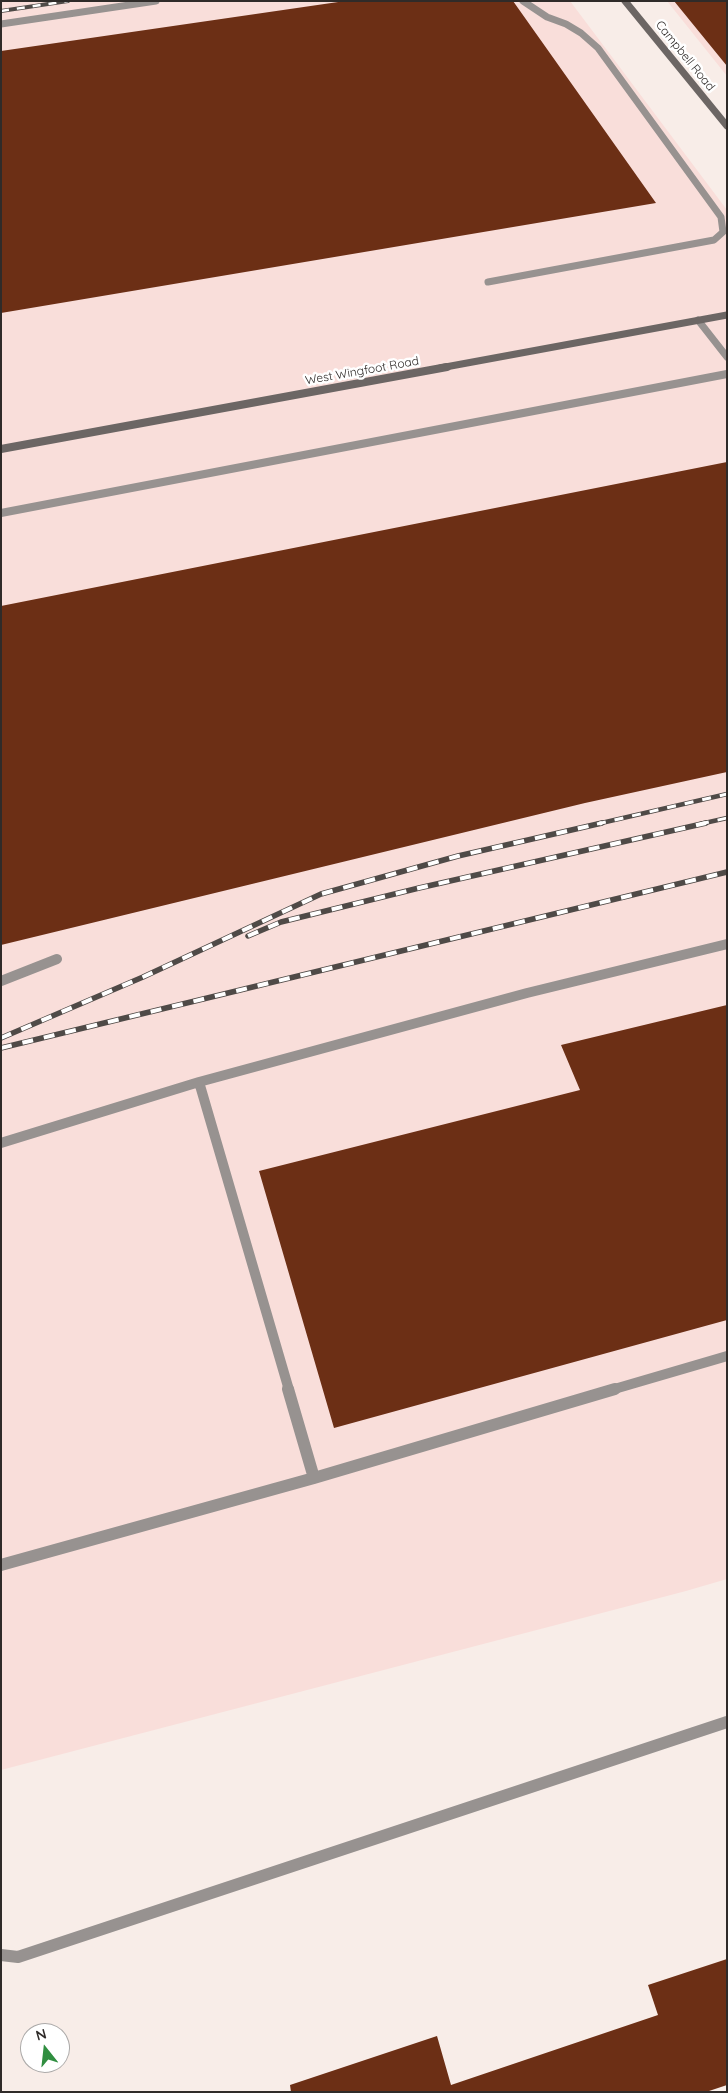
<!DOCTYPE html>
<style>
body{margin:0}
#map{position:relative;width:728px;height:2093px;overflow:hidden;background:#f8ede8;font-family:Quicksand,sans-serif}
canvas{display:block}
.frame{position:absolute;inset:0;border:2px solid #2f2b29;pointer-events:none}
.north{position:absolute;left:20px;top:2023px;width:50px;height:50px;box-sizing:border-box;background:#fff;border:1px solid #acaaa9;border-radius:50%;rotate:344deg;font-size:14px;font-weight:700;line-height:20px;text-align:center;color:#2f2b29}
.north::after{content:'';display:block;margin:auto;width:18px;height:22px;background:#308e40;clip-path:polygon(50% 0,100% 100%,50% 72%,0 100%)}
</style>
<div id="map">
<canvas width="728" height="2093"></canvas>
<div class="frame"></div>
<div class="north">N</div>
</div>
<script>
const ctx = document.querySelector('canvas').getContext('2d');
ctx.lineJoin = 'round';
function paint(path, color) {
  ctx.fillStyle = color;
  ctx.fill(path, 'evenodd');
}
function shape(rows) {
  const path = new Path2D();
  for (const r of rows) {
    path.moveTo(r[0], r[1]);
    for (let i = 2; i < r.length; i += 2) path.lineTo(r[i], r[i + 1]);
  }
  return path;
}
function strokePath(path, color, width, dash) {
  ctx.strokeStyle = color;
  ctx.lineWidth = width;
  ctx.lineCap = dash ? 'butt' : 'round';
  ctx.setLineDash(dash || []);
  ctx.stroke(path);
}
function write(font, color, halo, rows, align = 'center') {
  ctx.font = font + ' Quicksand,sans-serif';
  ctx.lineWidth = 5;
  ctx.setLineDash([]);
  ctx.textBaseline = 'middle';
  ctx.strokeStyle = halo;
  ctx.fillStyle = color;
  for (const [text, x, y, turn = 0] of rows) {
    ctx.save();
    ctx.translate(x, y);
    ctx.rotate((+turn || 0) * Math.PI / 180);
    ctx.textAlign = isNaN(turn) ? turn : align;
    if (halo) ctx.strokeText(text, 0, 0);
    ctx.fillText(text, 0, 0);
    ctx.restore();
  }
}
const industrial = shape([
 [1,1,570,1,727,210,727,1579,686,1591,1,1770],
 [667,1,727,1,727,76]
]);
const building = shape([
 [345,1,513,1,656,203,1,313,1,51],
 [674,1,727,1,727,66],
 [727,462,727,772,585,803,1,945,1,606],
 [727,1005,727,1320,334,1428,259,1171,580,1090,561,1045],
 [727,1959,727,2085,706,2092,291,2092,290,2085,437,2036,451,2085,658,2015,648,1985]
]);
const laneFar3 = shape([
 [1,24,156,1],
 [488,282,714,240,723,232,721,217,598,48,581,33,566,24,547,17,523,1],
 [698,320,727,357]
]);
const laneFar2 = shape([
 [1,513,727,374]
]);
const laneFar1 = shape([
 [1,981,57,959],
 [1,1143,199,1082],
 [289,1390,199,1082,527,993,727,944],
 [611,1390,727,1356]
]);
const lane = shape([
 [288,1389,314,1478],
 [1,1565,314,1478,615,1389],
 [1,1955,18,1957,727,1722]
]);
const secondaryFar1 = shape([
 [625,1,727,126],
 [440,368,727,315]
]);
const secondary = shape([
 [1,449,447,367]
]);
const railFar2 = shape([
 [1,11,68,1]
]);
const railFar1 = shape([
 [597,824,727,794],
 [700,824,727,818]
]);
const rail = shape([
 [248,936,281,922,419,888,706,823],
 [1,1038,143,977,321,894,458,856,602,823],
 [1,1048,727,872]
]);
const farStreetnames = [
 ["Campbell Road",685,56,51],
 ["West Wingfoot Road",362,371,-10]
];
paint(industrial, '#f9deda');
paint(building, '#6c2f15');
strokePath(laneFar3, '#979290', 7);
strokePath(laneFar2, '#979290', 8);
strokePath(laneFar1, '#979290', 10);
strokePath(lane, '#979290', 12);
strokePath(secondaryFar1, '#6c6664', 7);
strokePath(secondary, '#6c6664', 8);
strokePath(railFar2, '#4f4a47', 4);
strokePath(railFar1, '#4f4a47', 4.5);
strokePath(rail, '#4f4a47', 5.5);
strokePath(railFar2, '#fff', 2.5, [8]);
strokePath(railFar1, '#fff', 3, [9]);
strokePath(rail, '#fff', 4, [11]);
write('12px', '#2f2b29', '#fff', farStreetnames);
</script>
